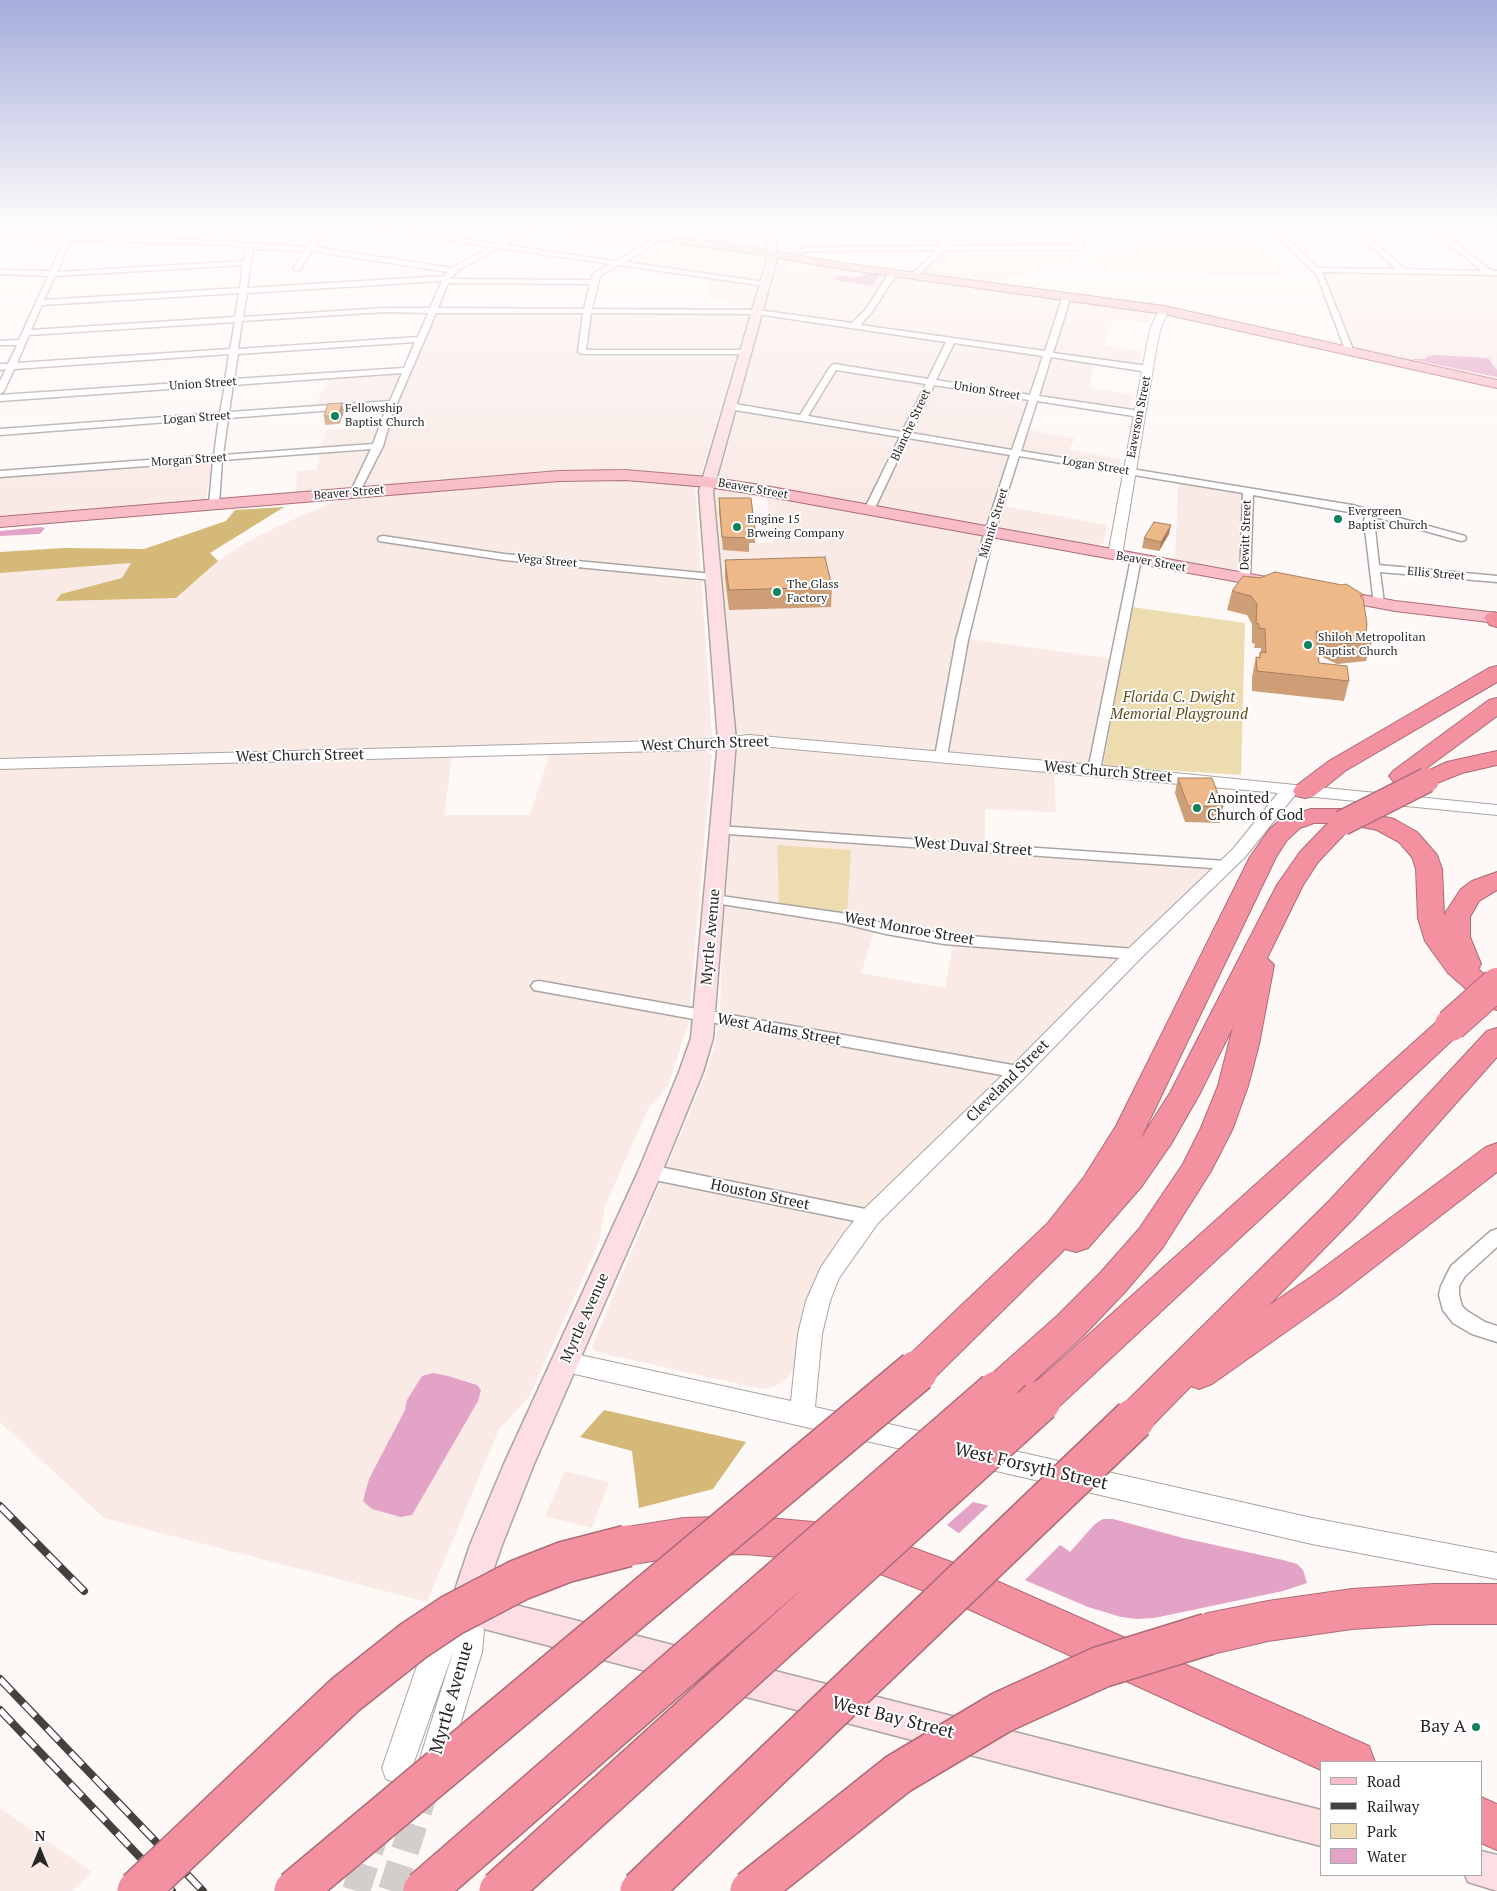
<!DOCTYPE html>
<style>
body{margin:0}
#map{position:relative;width:1497px;height:1891px;overflow:hidden;background:#fef8f6;font-family:"PT Serif",serif}
canvas{display:block}
.legend{position:absolute;left:1320px;top:1761px;width:162px;height:115px;box-sizing:border-box;background:#fff;border:1px solid #a9a8a8;margin:0;padding:6px 9px;list-style:none;font-size:15px;color:#282625}
.legend li{display:flex;align-items:center;gap:10px;height:25px}
.legend b{width:25px;border:1px solid #a9a8a8}
.north{position:absolute;left:15px;top:1826px;width:50px;height:50px;-webkit-text-stroke:4px #fff;paint-order:stroke;rotate:0deg;font-size:14px;font-weight:700;line-height:20px;text-align:center;color:#282625}
.north::after{content:'';display:block;margin:auto;width:18px;height:22px;background:#282625;clip-path:polygon(50% 0,100% 100%,50% 72%,0 100%)}
</style>
<div id="map">
<canvas width="1497" height="1891"></canvas>
<ul class="legend">
<li><b style="height:6px;background:#f8bdc7"></b>Road</li>
<li><b style="height:6px;background:#444241"></b>Railway</li>
<li><b style="height:14px;background:#eedcb1"></b>Park</li>
<li><b style="height:14px;background:#e2a3c7"></b>Water</li>
</ul>
<div class="north">N</div>
</div>
<script>
const ctx = document.querySelector('canvas').getContext('2d');
ctx.lineJoin = 'round';
function paint(path, color) {
  ctx.fillStyle = color;
  ctx.fill(path, 'evenodd');
}
function shape(rows) {
  const path = new Path2D();
  for (const r of rows) {
    path.moveTo(r[0], r[1]);
    for (let i = 2; i < r.length; i += 2) path.lineTo(r[i], r[i + 1]);
  }
  return path;
}
function strokePath(path, color, width, dash) {
  ctx.strokeStyle = color;
  ctx.lineWidth = width;
  ctx.lineCap = dash ? 'butt' : 'round';
  ctx.setLineDash(dash || []);
  ctx.stroke(path);
}
function write(font, color, halo, rows, align = 'center') {
  ctx.font = font + ' "PT Serif",serif';
  ctx.lineWidth = 4;
  ctx.setLineDash([]);
  ctx.textBaseline = 'middle';
  ctx.strokeStyle = halo;
  ctx.fillStyle = color;
  for (const [text, x, y, turn = 0] of rows) {
    ctx.save();
    ctx.translate(x, y);
    ctx.rotate((+turn || 0) * Math.PI / 180);
    ctx.textAlign = isNaN(turn) ? turn : align;
    if (halo) ctx.strokeText(text, 0, 0);
    ctx.fillText(text, 0, 0);
    ctx.restore();
  }
}
const built = shape([
 [536,229,567,229,766,256,701,474,696,476,624,470,573,471,296,493,297,471,316,470,326,430,378,428,385,406,312,411,331,376,412,371,435,314,730,314,731,301,709,300,709,274,623,262,643,250,546,237,550,234,531,231],
 [604,229,763,229,760,236,761,244,753,246],
 [1166,229,1242,229,1284,276,1103,271,1094,258,1145,241],
 [946,249,1078,249,1093,254,993,283,922,273],
 [781,261,792,261,1151,312,1152,314,1149,323,1113,319,1104,345,1142,351,1138,370,1094,364,1089,388,1133,395,1130,414,1038,401,1028,430,1075,438,1069,450,1121,459,1118,471,1020,456,1004,506,1107,525,1103,544,1092,546,719,478,758,331,778,263],
 [1323,272,1497,275,1497,380,1352,349],
 [214,456,205,501,0,517,0,472],
 [616,478,695,486,712,736,699,740,0,760,0,573,132,563,122,578,61,594,176,598,218,561,247,542,285,523,346,497,567,479],
 [1178,484,1254,495,1251,573,1175,560],
 [716,488,736,490,993,537,969,639,1122,660,1103,766,736,733,713,490],
 [749,496,767,498,773,543,756,543],
 [743,744,1054,772,1056,812,985,809,985,854,1212,869,849,1223,816,1275,807,1298,800,1330,797,1358,793,1371,782,1383,770,1388,762,1389,601,1353,595,1351,592,1347,709,1066,715,1044,720,1013,722,948,737,747],
 [874,932,953,944,945,988,861,973],
 [698,749,706,751,712,755,688,1025,668,1086,648,1109,605,1206,599,1242,529,1397,499,1429,427,1602,104,1518,0,1422,0,768,452,756,444,815,530,815,550,753],
 [565,1471,609,1482,592,1528,545,1516],
 [0,1808,92,1872,72,1891,0,1891]
]);
const green = shape([
 [1132,607,1245,623,1241,775,1103,766],
 [777,845,851,850,847,914,779,903]
]);
const forest = shape([
 [284,507,210,553,218,561,176,598,56,601,61,594,122,578,131,563,0,573,0,552,64,548,144,549,226,521,235,510],
 [604,1410,746,1442,713,1489,639,1508,632,1451,580,1437]
]);
const water = shape([
 [869,274,879,275,872,286,833,280,838,276,856,277],
 [1435,355,1488,358,1497,370,1497,377,1410,359,1425,359,1428,356],
 [41,527,45,528,40,534,0,536,0,531],
 [433,1373,448,1376,477,1385,481,1390,478,1401,412,1515,401,1517,372,1509,363,1501,369,1479,405,1410,407,1400,422,1376],
 [973,1502,1015,1512,1070,1552,1095,1524,1103,1519,1113,1519,1183,1538,1283,1560,1297,1564,1303,1570,1307,1583,1283,1591,1154,1618,1137,1619,1121,1617,1088,1607,1027,1581,947,1525]
]);
const pier = shape([
 [991,1503,1016,1510,1062,1543,1023,1582,957,1535]
]);
const tertiaryTunnel = shape([
 [356,1891,375,1833],
 [392,1891,424,1792]
]);
const minor = shape([
 [73,229,79,229,74,236,229,241,240,229,246,229,235,242,308,247,321,229,327,229,315,247,452,268,491,247,376,229,392,229,497,244,526,229,534,229,505,245,616,261,653,240,655,229,661,229,660,239,657,242,625,262,765,282,769,284,765,286,619,265,600,276,592,309,757,310,852,323,866,309,891,270,894,270,898,272,872,312,860,325,1045,351,1063,296,1067,294,1071,296,1053,353,1148,366,1152,369,1148,372,1051,357,1039,396,1140,411,1144,414,1140,417,1037,401,1021,451,1352,505,1465,536,1466,538,1465,540,1461,541,1375,517,1374,520,1379,565,1497,576,1497,582,1380,572,1384,603,1382,605,1374,605,1364,520,1366,515,1253,495,1250,579,1249,581,1241,581,1240,579,1243,493,1019,456,993,538,968,640,947,756,941,760,935,756,956,640,983,538,1010,455,908,438,874,510,869,513,864,510,900,437,729,409,725,406,729,403,800,415,830,367,834,364,928,379,946,342,757,314,591,313,586,350,746,350,750,352,746,354,582,354,578,352,583,313,436,313,392,415,383,446,358,495,355,496,350,493,371,449,222,460,219,504,214,507,209,504,213,461,0,477,0,471,214,455,219,418,0,435,0,429,220,413,225,385,0,401,0,395,225,380,229,354,14,369,4,391,0,394,0,381,6,369,0,370,0,364,8,364,17,345,0,345,0,341,19,340,48,276,0,274,0,270,50,271,64,240,0,238,0,234,67,236,73,229],
 [71,240,231,245,246,248,244,261,57,272,71,240],
 [499,248,610,264,594,273,591,280,450,279,460,269,499,248],
 [253,249,305,251,293,268,297,270,300,270,312,251,448,272,444,276,247,288,253,249],
 [243,265,240,288,44,300,55,276,243,265],
 [442,281,430,308,385,308,243,317,247,293,442,281],
 [448,283,590,284,584,309,438,308,448,283],
 [239,293,235,317,31,330,42,305,239,293],
 [385,312,428,313,418,337,238,349,242,321,385,312],
 [235,322,230,349,17,363,29,335,235,322],
 [415,342,404,368,234,379,238,354,415,342],
 [954,343,1043,356,1030,395,936,380,954,343],
 [836,370,926,384,902,432,808,416,836,370],
 [402,373,390,401,229,412,233,385,402,373],
 [934,385,1029,400,1012,450,911,433,934,385],
 [387,406,373,444,223,455,228,418,387,406],
 [934,229,940,229,946,246,1078,245,1069,229,1075,229,1085,245,1081,249,945,250,916,277,913,277,913,273,937,250,811,251,799,253,795,251,811,247,939,246,934,229],
 [1271,229,1278,229,1318,268,1396,269,1352,229,1359,229,1405,269,1482,271,1431,229,1438,229,1492,271,1497,271,1497,275,1322,272,1354,352,1350,354,1346,352,1317,275,1271,229],
 [383,536,504,554,713,574,718,577,713,580,504,560,379,541,378,539,379,537,383,536],
 [1136,556,1141,559,1100,770,1094,774,1088,770,1131,559,1136,556],
 [719,826,1226,861,1231,862,1233,865,1231,868,1226,869,714,833,712,830,714,827,719,826],
 [714,895,841,913,886,924,944,934,1134,949,1139,951,1142,954,1139,957,1134,959,944,944,886,934,841,923,709,902,707,899,709,896,714,895],
 [539,981,1018,1066,1024,1068,1026,1072,1024,1076,1018,1078,534,990,531,986,534,982,539,981],
 [650,1165,870,1210,876,1212,879,1217,876,1222,870,1224,650,1179,644,1177,641,1172,644,1167,650,1165],
 [1497,1229,1497,1247,1465,1276,1459,1286,1459,1295,1462,1306,1467,1311,1485,1322,1497,1326,1497,1342,1472,1334,1453,1323,1443,1310,1439,1295,1441,1286,1451,1266,1491,1231,1497,1229]
]);
const tertiary = shape([
 [1164,307,1169,310,1161,327,1157,344,1122,555,1115,559,1108,555,1147,344,1151,327,1159,310,1164,307],
 [749,735,1094,765,1497,805,1497,815,1295,795,1245,857,1141,958,1025,1077,878,1223,839,1278,830,1301,822,1334,815,1407,945,1437,949,1445,945,1453,936,1457,566,1372,557,1369,554,1362,557,1355,566,1352,791,1401,798,1334,806,1301,821,1267,845,1232,862,1211,1011,1067,1127,950,1233,849,1278,793,749,745,698,750,0,769,0,759,698,740,749,735],
 [979,1443,1312,1518,1497,1553,1497,1579,1312,1544,979,1467,970,1463,966,1455,970,1447,979,1443],
 [465,1594,475,1598,479,1608,484,1631,482,1652,447,1768,443,1779,432,1783,421,1779,417,1768,454,1649,408,1779,397,1783,386,1779,382,1768,419,1660,439,1618,449,1614,452,1615,451,1608,455,1598,465,1594]
]);
const secondary = shape([
 [765,229,775,229,777,259,713,491,736,741,713,1038,703,1072,662,1172,534,1464,502,1545,484,1597,1321,1810,1321,1846,465,1624,454,1619,449,1608,470,1545,504,1464,638,1172,679,1072,691,1038,718,741,699,491,767,259,765,229],
 [1481,1851,1497,1855,1497,1891,1468,1882,1465,1875,1481,1875,1481,1851]
]);
const primary = shape([
 [580,229,609,229,737,245,842,263,1164,306,1497,380,1497,388,1164,314,842,269,737,251,585,232,580,229],
 [625,470,708,477,760,485,1272,578,1278,579,1281,583,1278,587,1272,588,760,495,708,487,625,480,559,481,0,527,0,517,559,471,625,470],
 [1332,589,1395,601,1497,613,1497,623,1395,611,1326,598,1323,594,1326,590,1332,589]
]);
const motorway = shape([
 [1494,612,1497,613,1497,627,1490,625,1484,618,1487,614,1494,612],
 [1497,666,1497,682,1345,771,1314,796,1305,798,1296,796,1293,791,1296,786,1329,761,1489,668,1497,666],
 [1497,698,1497,716,1409,781,1401,783,1393,781,1389,776,1393,771,1489,700,1497,698],
 [1497,751,1497,765,1462,773,1427,787,1419,785,1415,780,1419,775,1447,762,1497,751],
 [1311,809,1347,809,1385,817,1394,819,1417,832,1437,855,1442,869,1444,915,1461,889,1472,881,1497,872,1497,890,1479,901,1470,917,1470,937,1481,964,1478,969,1497,985,1497,1010,1487,1007,1448,973,1425,941,1418,918,1416,869,1412,857,1399,842,1377,830,1353,825,1318,862,1303,885,1267,958,1274,965,1259,1044,1248,1086,1233,1128,1211,1171,1163,1247,1125,1292,1083,1336,1010,1403,997,1408,984,1403,979,1392,984,1381,1057,1316,1101,1272,1139,1229,1183,1164,1201,1128,1218,1086,1233,1027,1199,1095,1171,1144,1142,1186,1088,1248,1076,1252,1065,1249,930,1382,917,1387,904,1382,899,1371,904,1360,1047,1224,1084,1177,1116,1126,1250,857,1269,830,1282,818,1311,809],
 [1314,823,1328,823,1300,852,1277,885,1170,1093,1140,1140,1276,857,1287,840,1300,828,1314,823],
 [1451,1015,1461,1018,1466,1025,1461,1032,1053,1412,1040,1417,1027,1412,1021,1401,1027,1390,1441,1018,1451,1015],
 [1497,1028,1497,1057,1354,1218,1268,1306,1314,1275,1486,1147,1497,1143,1497,1172,1338,1295,1212,1384,1199,1389,1191,1386,1147,1431,1134,1435,1121,1431,1115,1419,1121,1407,1330,1200,1487,1031,1497,1028],
 [745,1516,813,1522,883,1537,965,1567,1369,1746,1375,1762,1321,1762,1321,1770,953,1602,883,1575,813,1560,745,1554,684,1556,627,1565,613,1559,607,1546,613,1533,627,1527,684,1518,745,1516],
 [1434,1584,1497,1584,1497,1624,1434,1624,1352,1629,1268,1641,1208,1655,1193,1649,1187,1634,1193,1619,1208,1613,1268,1601,1352,1589,1434,1584],
 [1481,1797,1497,1804,1497,1850,1481,1843,1481,1797]
]);
const rail = shape([
 [0,1506,84,1591],
 [0,1679,203,1891],
 [0,1710,172,1891]
]);
const motorwayBridgeFar2 = shape([
 [1342,823,1427,780]
]);
const motorwayBridgeFar1 = shape([
 [1451,1025,1497,984]
]);
const motorwayBridge = shape([
 [138,1891,345,1695,413,1641,452,1615,519,1580,565,1562,627,1546],
 [295,1891,917,1371],
 [424,1891,997,1392],
 [500,1891,1040,1401],
 [641,1891,1134,1419],
 [751,1891,898,1774,1002,1712,1101,1667,1208,1634]
]);
const wall = shape([
 [344,412,339,424,325,425,324,416],
 [719,498,755,529,755,543,749,543,749,552,723,550,719,512],
 [1169,534,1159,551,1142,548,1144,538],
 [725,560,832,587,831,607,729,610,725,578],
 [1232,591,1363,599,1366,635,1372,642,1366,661,1337,664,1318,655,1319,663,1349,681,1344,701,1252,691,1252,677,1256,657,1259,658,1260,652,1261,653,1261,648,1254,648,1255,644,1252,643,1252,624,1247,615,1227,610],
 [1178,778,1223,807,1220,823,1185,822,1175,793]
]);
const shadedWall = shape([
 [342,403,344,412,339,424,338,416],
 [1171,525,1169,534,1159,551,1161,542]
]);
const building = shape([
 [342,403,338,416,324,416,328,404,342,403],
 [719,498,751,498,755,529,748,529,749,538,722,537,719,498],
 [1154,522,1171,525,1161,542,1144,538,1154,522],
 [825,557,832,587,729,590,725,560,825,557],
 [1275,572,1342,585,1346,584,1364,595,1360,596,1363,598,1367,624,1366,635,1372,642,1342,644,1316,631,1319,663,1347,666,1349,681,1257,671,1256,657,1260,658,1260,652,1266,653,1265,629,1259,628,1259,624,1256,623,1257,604,1251,596,1232,591,1243,576,1260,578,1275,572],
 [1178,778,1212,778,1223,807,1188,806,1178,778]
]);
const markers = [
 [335,416,5,"#11815e"],
 [1338,519,5,"#11815e"],
 [737,527,5,"#11815e"],
 [777,592,5,"#11815e"],
 [1308,645,5,"#11815e"],
 [1197,808,5,"#11815e"],
 [1476,1727,5,"#11815e"]
];
const farStreetnames = [
 ["Union Street",203,384,-4],
 ["Union Street",987,391,9],
 ["Eaverson Street",1139,417,-79],
 ["Logan Street",197,418,-4],
 ["Blanche Street",911,425,-65],
 ["Morgan Street",189,460,-4],
 ["Logan Street",1096,466,9],
 ["Beaver Street",753,489,10],
 ["Beaver Street",349,493,-5],
 ["Minnie Street",994,523,-73],
 ["Dewitt Street",1246,535,-88],
 ["Vega Street",547,561,5],
 ["Beaver Street",1151,562,10],
 ["Ellis Street",1436,574,5]
];
const farPoinames = [
 ["Fellowship",345,409],
 ["Baptist Church",345,423],
 ["Evergreen",1348,512],
 ["Baptist Church",1348,526],
 ["Engine 15",747,520],
 ["Brweing Company",747,534],
 ["The Glass",787,585],
 ["Factory",787,599],
 ["Shiloh Metropolitan",1318,638],
 ["Baptist Church",1318,652]
];
const parkNames = [
 ["Florida C. Dwight",1179,698],
 ["Memorial Playground",1179,715]
];
const streetNames = [
 ["West Church Street",705,744,-2],
 ["West Church Street",300,756,-1],
 ["West Church Street",1108,772,5],
 ["West Duval Street",973,847,4],
 ["West Monroe Street",909,929,10],
 ["Myrtle Avenue",711,937,-85],
 ["West Adams Street",779,1030,10],
 ["Cleveland Street",1008,1081,-45],
 ["Houston Street",760,1195,12],
 ["Myrtle Avenue",585,1318,-66]
];
const poiNames = [
 ["Anointed",1207,799],
 ["Church of God",1207,816]
];
const nearStreetnames = [
 ["West Forsyth Street",1031,1467,13],
 ["Myrtle Avenue",452,1698,-74],
 ["West Bay Street",893,1718,14]
];
const nearPoinames = [
 ["Bay A",1466,1727]
];
paint(built, '#f9eae6');
paint(green, '#eedcb1');
paint(forest, '#d4b978');
paint(water, '#e2a3c7');
paint(pier, '#fef8f6');
strokePath(tertiaryTunnel, '#d3cecc', 28, [28, 14]);
strokePath(minor, '#aaa4a3', 3);
strokePath(tertiary, '#aaa4a3', 2);
strokePath(secondary, '#aaa4a3', 3);
strokePath(primary, '#ad6c76', 2);
strokePath(motorway, '#ad6c76', 2);
paint(minor, '#fff');
paint(tertiary, '#fff');
paint(secondary, '#fcdee3');
paint(primary, '#f8bdc7');
paint(motorway, '#f491a1');
strokePath(rail, '#444241', 8);
strokePath(rail, '#fff', 5.5, [17]);
strokePath(motorwayBridgeFar2, '#ad6c76', 27, []);
strokePath(motorwayBridgeFar1, '#ad6c76', 34, []);
strokePath(motorwayBridge, '#ad6c76', 44, []);
strokePath(motorwayBridgeFar2, '#f491a1', 24);
strokePath(motorwayBridgeFar1, '#f491a1', 32);
strokePath(motorwayBridge, '#f491a1', 41);
paint(wall, '#ce9e76');
paint(shadedWall, '#a78160');
paint(building, '#efb889');
strokePath(building, '#a78160', 1);
const sky = ctx.createLinearGradient(0, 0, 0, 494);
sky.addColorStop(0, '#a5addb');
sky.addColorStop(0.46, '#fffcfb');
sky.addColorStop(1, '#fffcfb00');
ctx.fillStyle = sky;
ctx.fillRect(0, 0, 1497, 494);
for (const [x, y, r, color] of markers) {
  const dot = new Path2D();
  dot.arc(x, y, r, 0, 2 * Math.PI);
  ctx.fillStyle = color;
  ctx.fill(dot);
  strokePath(dot, '#fff', 2);
}
write('12px', '#282625', '#fff', farStreetnames);
write('12px', '#282625', '#fff', farPoinames, 'left');
write('italic 15px', '#604c1b', '#fff', parkNames);
write('15px', '#282625', '#fff', streetNames);
write('15px', '#282625', '#fff', poiNames, 'left');
write('18px', '#282625', '#fff', nearStreetnames);
write('18px', '#282625', '#fff', nearPoinames, 'right');
</script>
